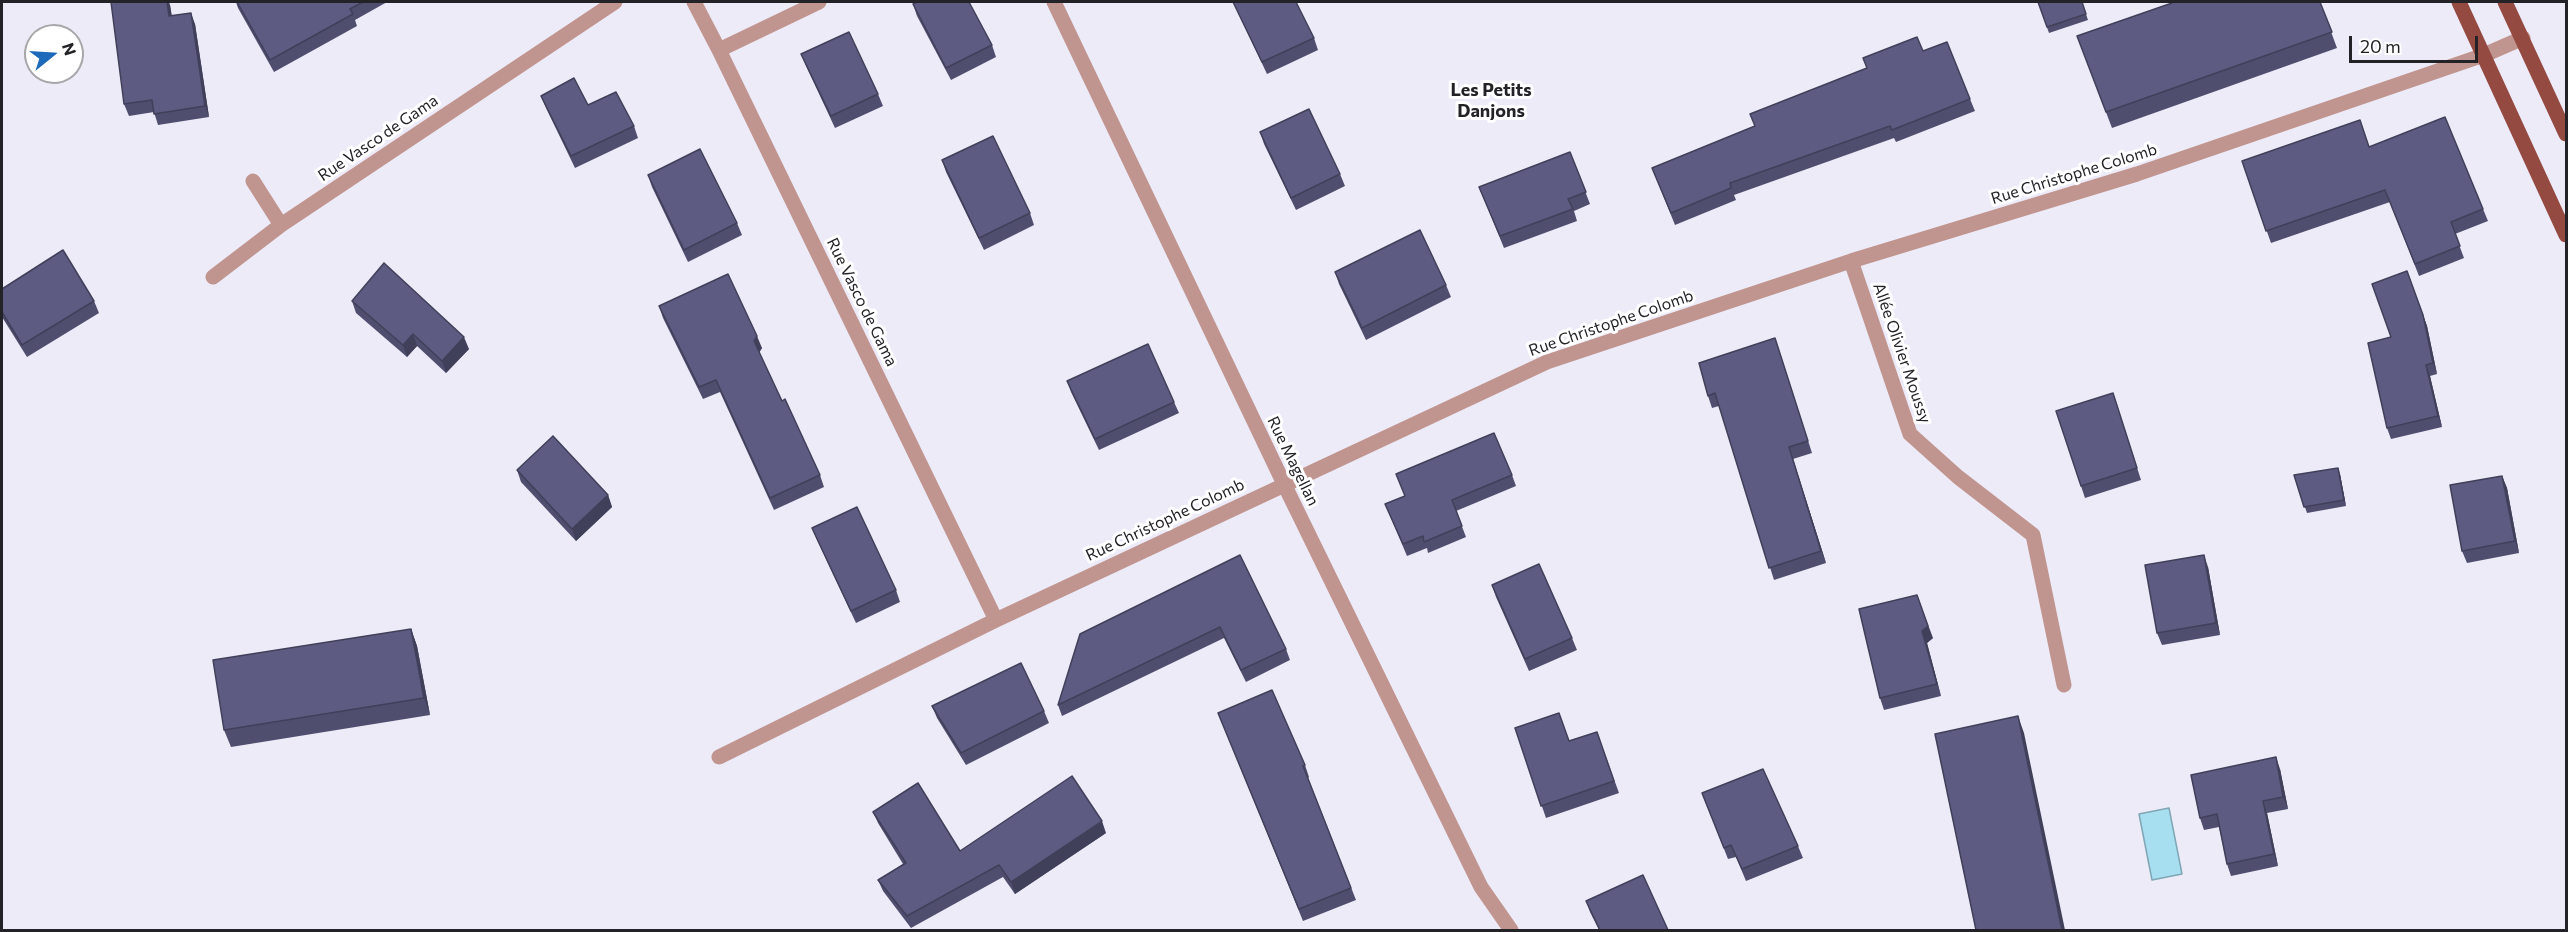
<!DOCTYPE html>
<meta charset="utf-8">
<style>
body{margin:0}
#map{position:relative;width:2568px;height:932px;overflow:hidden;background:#edebf8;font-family:Commissioner,sans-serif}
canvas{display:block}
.frame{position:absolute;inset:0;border:3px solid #232227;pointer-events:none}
.north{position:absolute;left:24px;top:24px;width:60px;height:60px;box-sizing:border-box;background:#fff;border:2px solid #a7a7a9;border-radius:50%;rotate:72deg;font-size:16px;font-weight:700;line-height:24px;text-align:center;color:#232227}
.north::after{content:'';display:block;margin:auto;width:21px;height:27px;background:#1c6ab9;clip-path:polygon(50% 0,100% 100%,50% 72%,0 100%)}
.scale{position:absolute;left:2349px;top:36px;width:129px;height:27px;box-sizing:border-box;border:3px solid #232227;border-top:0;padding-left:8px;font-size:18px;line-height:21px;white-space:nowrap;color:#232227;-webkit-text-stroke:4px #fff;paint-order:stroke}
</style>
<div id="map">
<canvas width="2568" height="932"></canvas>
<div class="frame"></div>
<div class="north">N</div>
<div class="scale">20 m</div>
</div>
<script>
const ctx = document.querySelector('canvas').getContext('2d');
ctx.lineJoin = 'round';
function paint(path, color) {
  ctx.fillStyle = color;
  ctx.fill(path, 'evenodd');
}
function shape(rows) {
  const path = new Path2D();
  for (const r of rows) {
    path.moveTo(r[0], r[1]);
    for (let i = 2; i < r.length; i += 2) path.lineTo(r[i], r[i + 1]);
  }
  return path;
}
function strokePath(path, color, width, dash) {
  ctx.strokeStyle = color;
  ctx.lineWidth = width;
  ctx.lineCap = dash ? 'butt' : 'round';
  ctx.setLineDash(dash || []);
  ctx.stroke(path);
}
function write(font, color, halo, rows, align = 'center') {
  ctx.font = font + ' Commissioner,sans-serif';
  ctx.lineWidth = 6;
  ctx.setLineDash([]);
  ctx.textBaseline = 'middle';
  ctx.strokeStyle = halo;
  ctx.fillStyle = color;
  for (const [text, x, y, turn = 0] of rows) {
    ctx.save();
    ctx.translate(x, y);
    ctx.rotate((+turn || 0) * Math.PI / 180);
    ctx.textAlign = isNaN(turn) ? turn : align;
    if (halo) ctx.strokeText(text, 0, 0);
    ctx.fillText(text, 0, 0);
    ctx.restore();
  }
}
const water = shape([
 [2169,808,2182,874,2152,880,2139,814,2169,808]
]);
const minor = shape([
 [694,2,719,50,996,620],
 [1054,2,1284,484,1481,887,1511,930],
 [719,50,819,2],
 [253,181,281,225],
 [1851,261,1910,434,1958,477,2033,535,2064,685],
 [213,277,281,225,615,2],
 [719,757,996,620,1547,362,1851,261,2137,174,2484,55,2523,38]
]);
const major = shape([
 [2459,2,2566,235],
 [2505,2,2566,134]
]);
const wall = shape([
 [236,2,387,2,355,20,357,26,274,72,238,8],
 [1233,2,1296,2,1314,38,1318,50,1267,74],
 [2038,2,2082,2,2088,20,2049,33],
 [2320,2,2337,48,2112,128,2077,36,2172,3],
 [913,4,992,45,996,57,951,80,917,16],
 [170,5,172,16,195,24,209,117,158,125,154,112,129,116,124,104],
 [1923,51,1970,99,1975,111,1896,142,1894,138,1734,195,1736,200,1675,225,1652,168,1755,127],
 [801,54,878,94,883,106,835,128,806,66],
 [541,96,588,105,634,126,638,138,575,168,546,108],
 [1260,132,1340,174,1345,186,1296,210,1264,144],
 [2369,147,2483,209,2488,221,2455,234,2464,258,2419,276,2390,202,2271,243,2242,161],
 [1570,152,1590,204,1574,211,1577,221,1504,248,1479,187],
 [942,160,1030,213,1034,225,984,250,946,172],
 [648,175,737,223,742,235,688,262,652,187],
 [2407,271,2427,326,2437,374,2430,376,2442,427,2391,439,2387,428,2391,337],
 [1335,272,1446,285,1451,297,1366,340,1339,284],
 [2,289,94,301,99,313,27,357,2,317],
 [352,301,469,349,446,373,417,346,407,357,356,313],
 [659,306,762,348,759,352,782,401,820,475,824,487,774,510,720,392,703,399,663,318],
 [1779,350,1812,453,1793,459,1826,563,1774,580,1719,406,1712,408,1708,396],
 [1067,381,1174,402,1179,413,1099,450,1071,392],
 [2117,405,2141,480,2085,498,2081,486],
 [517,470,608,495,612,507,576,541,521,482],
 [2340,474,2346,506,2307,513,2294,475],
 [1512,475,1516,486,1456,511,1466,537,1428,553,1427,548,1407,556,1385,504],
 [2502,476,2507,488,2519,553,2467,563,2462,551],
 [812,528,896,590,900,602,856,623,817,540],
 [1240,555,1286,649,1290,660,1246,682,1224,638,1062,716,1058,705],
 [2208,567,2220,635,2162,645,2157,633],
 [1492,585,1572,638,1577,650,1529,671,1496,597],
 [1859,609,1933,638,1927,643,1941,696,1884,710,1880,698],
 [411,629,417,646,430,715,231,747,224,730],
 [932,706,1044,711,1049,723,966,765,937,718],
 [1218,713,1305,765,1309,777,1308,778,1356,900,1303,921],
 [1515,728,1569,741,1597,732,1619,793,1546,818],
 [2280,769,2288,809,2267,813,2278,866,2231,876,2227,864,2219,827,2204,830,2200,818],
 [1702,793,1798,846,1803,858,1746,881,1736,857,1728,859],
 [873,812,960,851,1106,833,1015,894,1003,877,911,928,883,891,878,880,903,864,878,823],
 [1586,901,1668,930,1599,930,1590,912]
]);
const shadedWall = shape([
 [167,2,169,2,170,5,173,28,169,16],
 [191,13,195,24,209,117,205,106],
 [2423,315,2427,326,2437,374,2433,363],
 [413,334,417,346,407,357,403,345],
 [757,336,762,348,759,353,754,341],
 [464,337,469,349,446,373,442,361],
 [2426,365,2430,376,2442,427,2438,416],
 [1789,447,1793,459,1826,563,1821,551],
 [2338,468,2340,474,2346,506,2344,500],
 [2502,476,2507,488,2519,553,2515,541],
 [608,495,612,507,576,541,572,529],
 [2204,555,2208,567,2220,635,2216,623],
 [1917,595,1933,638,1927,643,1941,696,1937,684,1922,631],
 [411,629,417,646,430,715,424,698],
 [2018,716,2024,733,2065,930,2062,930],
 [2276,757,2280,769,2288,809,2283,797],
 [2263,801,2267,813,2278,866,2274,854],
 [1102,821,1106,833,1015,894,1011,882]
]);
const building = shape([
 [111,2,167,2,169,16,191,13,205,106,154,114,152,100,124,104,111,2],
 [237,2,363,2,350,9,353,14,270,60,237,2],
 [917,2,969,2,992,45,946,68,913,4,917,2],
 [1233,2,1296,2,1314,38,1262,62,1233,2],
 [2038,2,2082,2,2086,14,2047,27,2038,2],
 [2172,3,2172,2,2320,2,2332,32,2106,112,2077,36,2172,3],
 [849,32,878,94,831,116,801,54,849,32],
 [1917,37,1923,51,1947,42,1970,99,1892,130,1890,126,1730,183,1731,188,1671,213,1652,168,1755,126,1750,114,1867,68,1863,58,1917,37],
 [574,78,588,105,616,92,634,126,571,156,541,96,574,78],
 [1309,109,1340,174,1291,198,1260,132,1309,109],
 [2445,117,2483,209,2451,222,2460,246,2415,264,2385,190,2266,231,2242,161,2360,120,2369,147,2445,117],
 [993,136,1030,213,979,238,942,160,993,136],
 [700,149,737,223,684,250,648,175,700,149],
 [1570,152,1586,192,1568,199,1573,209,1500,236,1479,187,1570,152],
 [1420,230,1446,285,1362,328,1335,272,1420,230],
 [63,250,94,301,22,345,2,312,2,289,63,250],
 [384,263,464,337,442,361,413,334,403,345,352,301,384,263],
 [2407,271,2423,315,2433,363,2426,365,2438,416,2387,428,2368,343,2391,337,2372,284,2407,271],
 [728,274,757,336,754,341,782,401,785,399,820,475,770,498,716,380,699,387,659,306,728,274],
 [1775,338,1808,441,1789,447,1821,551,1769,568,1715,393,1708,396,1699,363,1775,338],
 [1148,344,1174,402,1095,439,1067,381,1148,344],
 [2113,393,2137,468,2081,486,2056,411,2113,393],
 [1494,433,1512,475,1452,500,1462,526,1424,542,1423,536,1403,544,1385,504,1405,496,1396,474,1494,433],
 [553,436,608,495,572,529,517,470,553,436],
 [2338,468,2344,500,2304,507,2294,475,2338,468],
 [2502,476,2515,541,2462,551,2450,485,2502,476],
 [857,507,896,590,851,611,812,528,857,507],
 [1240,555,1286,649,1241,670,1220,627,1058,705,1080,634,1240,555],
 [2204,555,2216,623,2157,633,2145,565,2204,555],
 [1539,564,1572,638,1525,659,1492,585,1539,564],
 [1917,595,1928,626,1922,631,1937,684,1880,698,1859,609,1917,595],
 [411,629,424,698,224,730,213,660,411,629],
 [1021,663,1044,711,961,753,932,706,1021,663],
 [1272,690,1305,765,1303,766,1351,888,1299,909,1218,713,1272,690],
 [1559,713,1569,741,1597,732,1614,781,1541,806,1515,728,1559,713],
 [2018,716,2062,930,1976,930,1935,734,2018,716],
 [2276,757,2283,797,2263,801,2274,854,2227,864,2217,814,2200,818,2191,775,2276,757],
 [1763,769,1798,846,1742,869,1731,845,1724,848,1702,793,1763,769],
 [1072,776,1102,821,1011,882,999,865,907,916,878,880,906,863,873,812,918,783,960,851,1072,776],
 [1643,875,1668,930,1600,930,1586,901,1643,875]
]);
const streetNames = [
 ["Rue Vasco de Gama",378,138,-34],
 ["Rue Christophe Colomb",2074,174,-17],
 ["Rue Vasco de Gama",862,302,64],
 ["Rue Christophe Colomb",1611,323,-19],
 ["Allée Olivier Moussy",1902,353,71],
 ["Rue Magellan",1293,461,64],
 ["Rue Christophe Colomb",1165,520,-25]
];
const neighbourhoodNames = [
 ["Les Petits",1491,90],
 ["Danjons",1491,111]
];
paint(water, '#a7def0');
strokePath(water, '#7fa6b4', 1.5);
strokePath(minor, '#c1958f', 15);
strokePath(major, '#944941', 15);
paint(wall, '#504e6f');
paint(shadedWall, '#41405a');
paint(building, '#5d5b81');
strokePath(building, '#41405a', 1.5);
write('16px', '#232227', '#fff', streetNames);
write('bold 18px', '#232227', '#fff', neighbourhoodNames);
</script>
